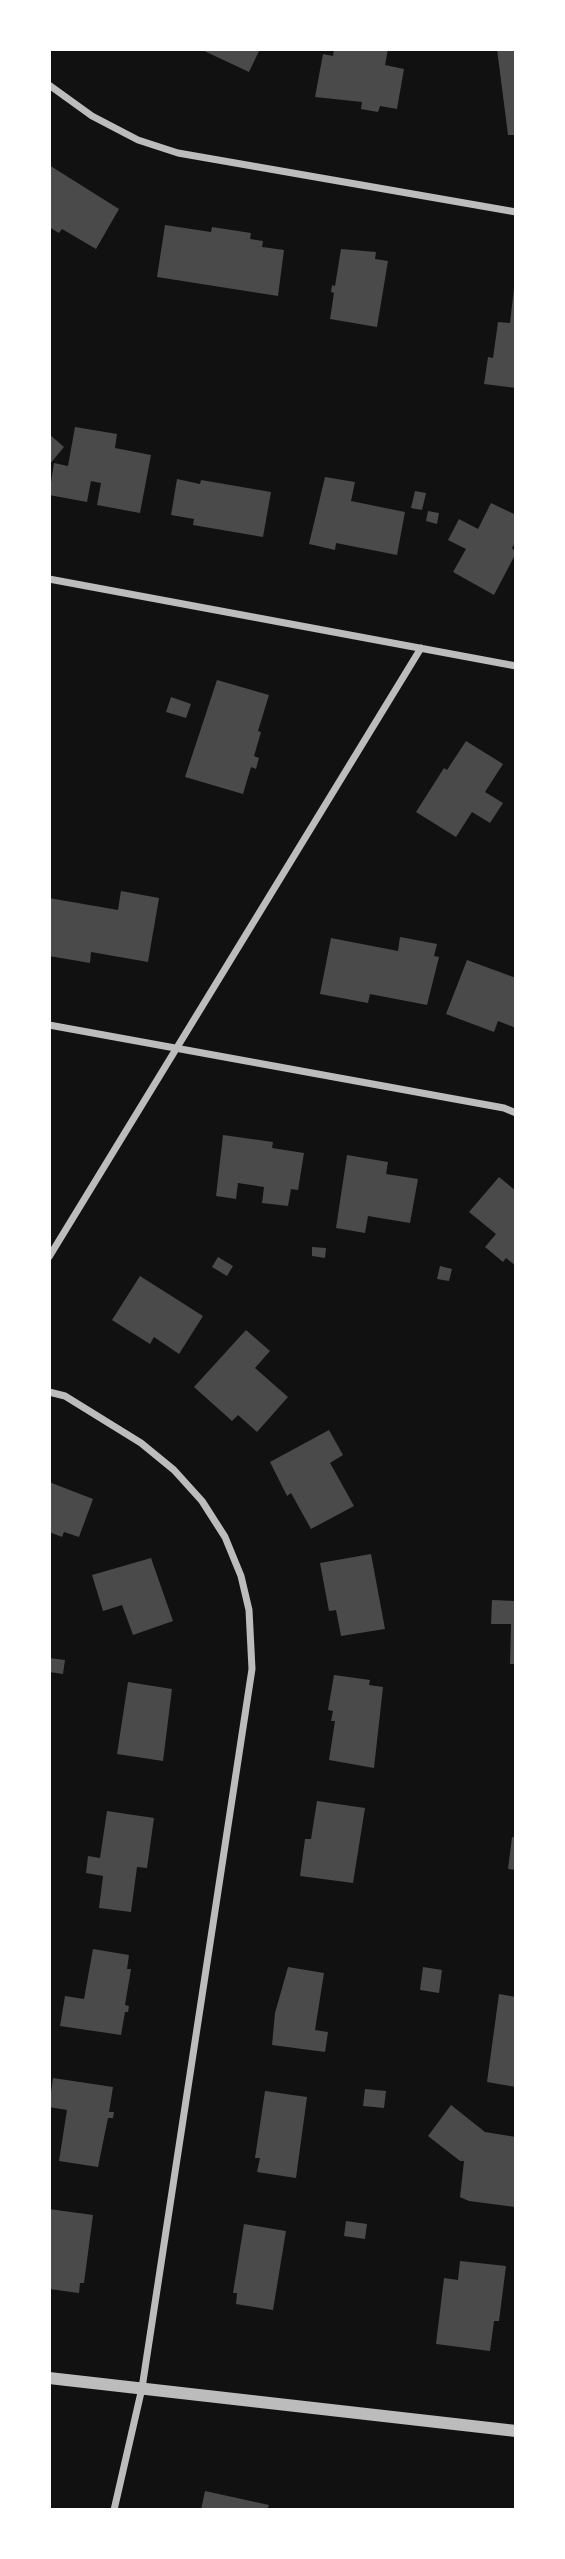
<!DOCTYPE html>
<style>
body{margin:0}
#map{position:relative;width:565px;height:2559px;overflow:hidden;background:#111;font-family:"DM Sans",sans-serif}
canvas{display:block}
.frame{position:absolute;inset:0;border:51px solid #fff;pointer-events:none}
</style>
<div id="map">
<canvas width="565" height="2559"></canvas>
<div class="frame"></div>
</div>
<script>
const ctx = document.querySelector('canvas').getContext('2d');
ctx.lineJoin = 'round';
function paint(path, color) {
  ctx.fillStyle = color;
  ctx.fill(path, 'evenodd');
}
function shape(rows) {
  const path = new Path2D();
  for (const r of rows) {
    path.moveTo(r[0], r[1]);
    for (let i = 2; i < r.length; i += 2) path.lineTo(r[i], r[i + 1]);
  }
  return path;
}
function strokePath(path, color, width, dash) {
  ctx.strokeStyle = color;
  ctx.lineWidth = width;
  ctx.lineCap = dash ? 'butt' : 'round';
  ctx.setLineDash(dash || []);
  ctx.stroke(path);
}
const building = shape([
 [200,49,260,49,249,72],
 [334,49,388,49,385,65,404,69,397,109,380,106,378,112,361,109,362,102,315,97,323,54,333,56],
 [497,49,516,49,516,135,508,135],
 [49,165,119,209,96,249,62,229,59,233,49,227],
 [165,225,211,232,212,227,251,233,250,239,263,241,262,247,284,250,278,296,157,277],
 [341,249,376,252,375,259,388,261,377,327,330,319,334,293,331,292,332,285,335,286],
 [514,288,516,388,484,384,488,357,493,358,498,322,510,323],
 [75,427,117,434,115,448,151,455,140,513,97,505,101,483,91,481,87,502,49,495,54,463,68,466],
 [49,434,64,447,49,465],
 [325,477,355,482,351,501,405,512,397,555,336,543,335,550,309,544],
 [177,479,200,484,201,480,271,492,263,537,193,525,194,519,171,515],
 [415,491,426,493,422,510,411,508],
 [491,503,516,515,516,540,512,548,516,553,494,595,453,572,466,549,448,540,459,519,478,529],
 [428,511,439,513,437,524,426,521],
 [217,680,269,695,258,731,261,732,254,756,259,758,256,769,251,767,243,794,185,777],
 [171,697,191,704,186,718,166,712],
 [466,741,503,764,485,792,503,803,490,823,472,812,456,837,416,812,444,768,447,770],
 [121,891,159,898,148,962,91,952,90,963,49,956,49,898,118,910],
 [400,937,437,944,434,956,439,957,427,1005,370,994,368,1003,320,994,331,938,398,951],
 [467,960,516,978,516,1028,498,1021,494,1032,446,1014],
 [223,1135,273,1142,272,1148,304,1153,298,1190,291,1189,288,1206,262,1203,264,1187,238,1183,236,1199,216,1196],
 [347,1155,388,1162,386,1174,418,1179,410,1223,368,1216,365,1233,336,1228],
 [499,1177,516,1191,516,1266,506,1258,503,1262,485,1247,496,1234,469,1212],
 [312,1247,326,1248,325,1258,312,1256],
 [218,1257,233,1266,227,1276,212,1267],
 [440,1266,452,1269,449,1281,437,1279],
 [140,1276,203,1316,179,1354,154,1337,150,1344,112,1320],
 [246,1330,270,1351,255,1368,288,1397,257,1432,238,1415,232,1421,194,1387],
 [329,1430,343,1455,330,1463,354,1506,311,1529,291,1493,287,1496,270,1462],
 [49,1482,93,1499,79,1537,64,1532,62,1537,49,1532],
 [371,1554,385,1629,341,1636,336,1610,329,1611,320,1563],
 [151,1558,173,1621,133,1635,122,1605,103,1611,92,1575],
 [492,1600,516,1601,516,1664,510,1664,511,1624,491,1624],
 [49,1658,65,1660,63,1674,49,1672],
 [334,1675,370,1680,369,1685,383,1687,374,1768,329,1760,335,1721,331,1721,333,1711,328,1710],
 [128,1682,172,1689,163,1761,117,1754],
 [317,1801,365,1808,353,1883,300,1876,305,1839,311,1839],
 [107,1811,154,1818,147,1868,137,1867,131,1912,99,1908,103,1876,86,1873,88,1856,100,1858],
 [512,1837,516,1838,516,1870,508,1869],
 [93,1949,129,1955,127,1969,131,1969,125,2005,129,2006,128,2012,125,2012,121,2035,60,2026,65,1996,84,1999],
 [288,1967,324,1973,315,2030,328,2032,325,2052,272,2045,275,2013],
 [423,1967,442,1970,439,1993,420,1990],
 [499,1994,516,1997,516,2087,487,2082],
 [53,2078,113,2087,109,2112,114,2112,113,2118,108,2118,98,2167,59,2161,67,2110,49,2107],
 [365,2089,386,2091,384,2108,363,2106],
 [265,2091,307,2097,296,2178,257,2172,260,2158,255,2158],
 [451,2105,485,2132,516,2137,515,2207,469,2201,460,2197,464,2161,460,2161,428,2136],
 [49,2209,93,2215,84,2283,80,2283,79,2293,49,2289],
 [346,2221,367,2224,365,2239,344,2236],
 [244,2224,286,2231,273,2310,236,2304,237,2293,233,2293],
 [460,2261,506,2266,499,2321,494,2321,490,2351,436,2344,444,2278,458,2280],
 [205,2491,269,2505,267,2510,201,2510]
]);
const minor = shape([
 [49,85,92,116,138,140,178,153,516,212],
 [49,579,516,666],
 [49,1025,504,1108,516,1113],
 [49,1257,421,648],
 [49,1392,65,1396,141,1443,174,1470,202,1501,225,1537,241,1576,249,1610,252,1669,142,2388,114,2510]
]);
const tertiary = shape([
 [49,2378,516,2431]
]);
paint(building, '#4a4a4a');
strokePath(minor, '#bcbcbc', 7);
strokePath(tertiary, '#bcbcbc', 12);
</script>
